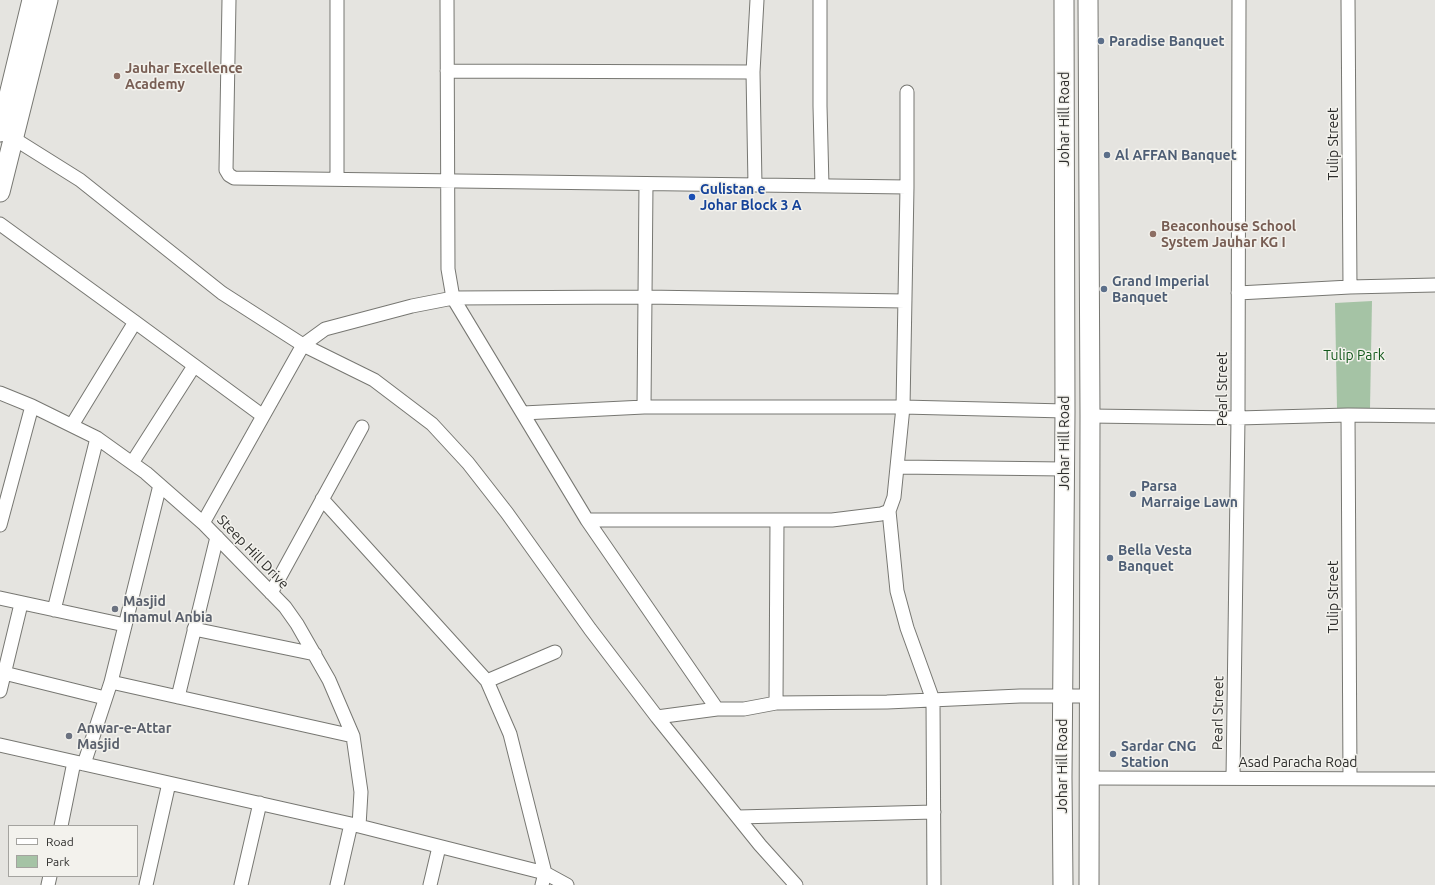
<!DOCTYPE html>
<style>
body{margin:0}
#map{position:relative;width:1435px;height:885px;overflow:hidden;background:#e5e4e0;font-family:Ubuntu,sans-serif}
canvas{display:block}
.legend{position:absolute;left:8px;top:825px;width:130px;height:52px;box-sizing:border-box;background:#f3f2ed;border:1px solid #a4a39f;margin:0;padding:5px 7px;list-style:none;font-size:12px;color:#2d2d2b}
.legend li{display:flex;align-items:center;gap:8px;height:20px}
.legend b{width:20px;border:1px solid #a4a39f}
</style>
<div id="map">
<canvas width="1435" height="885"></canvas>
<ul class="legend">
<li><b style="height:5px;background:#fff"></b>Road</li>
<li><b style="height:11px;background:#a5c3a5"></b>Park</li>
</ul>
</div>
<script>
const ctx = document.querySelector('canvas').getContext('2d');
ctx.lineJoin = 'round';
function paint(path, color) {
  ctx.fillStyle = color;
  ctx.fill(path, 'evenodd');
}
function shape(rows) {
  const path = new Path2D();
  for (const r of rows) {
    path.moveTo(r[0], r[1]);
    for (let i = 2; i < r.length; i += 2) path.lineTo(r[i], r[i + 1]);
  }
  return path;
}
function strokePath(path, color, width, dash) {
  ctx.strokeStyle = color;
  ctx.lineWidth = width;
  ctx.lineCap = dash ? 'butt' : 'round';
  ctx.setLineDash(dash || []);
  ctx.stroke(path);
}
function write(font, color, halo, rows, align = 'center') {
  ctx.font = font + ' Ubuntu,sans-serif';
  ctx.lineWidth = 3;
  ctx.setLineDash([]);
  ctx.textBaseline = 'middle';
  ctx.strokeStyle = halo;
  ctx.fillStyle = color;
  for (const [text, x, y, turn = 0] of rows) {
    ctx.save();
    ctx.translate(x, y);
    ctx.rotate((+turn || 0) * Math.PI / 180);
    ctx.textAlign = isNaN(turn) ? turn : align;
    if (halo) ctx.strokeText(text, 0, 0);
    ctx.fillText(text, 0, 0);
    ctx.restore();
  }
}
const green = shape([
 [1372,301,1370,408,1337,408,1335,303]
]);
const street = shape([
 [229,0,226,170,229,175,234,178,907,187],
 [337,0,337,179],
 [447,0,448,269,453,298,587,520,717,709,744,709,776,703,887,702,1020,696,1089,696],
 [820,0,820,106,822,186],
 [1348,0,1350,287],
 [447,71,753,72],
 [13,138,80,180,222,293,303,345,374,380,432,424,468,463,507,513,590,629,657,717,717,709],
 [755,185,753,72,757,0],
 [0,224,135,322,263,416],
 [1238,293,1350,287,1435,285],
 [0,393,32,406,97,438,146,473,203,523,285,607,297,624,329,680,353,736,361,792,359,826],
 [644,407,646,184],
 [523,413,644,407,903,407,1065,411],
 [1348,415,1350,778],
 [1090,416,1238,418,1348,415,1435,416],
 [72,425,135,322],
 [132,463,194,366],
 [897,467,1064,469],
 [322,499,487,681,510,734,545,873,542,885],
 [889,511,897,591,907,628,933,700,934,885],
 [587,520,832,520,881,514,889,511,894,497,903,407,907,187,907,92],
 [203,523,303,345,325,329,412,306,453,298,645,297,905,301],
 [0,525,32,406],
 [271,593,362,427],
 [0,598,125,625],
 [54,610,97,438],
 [194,629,315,654],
 [4,673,105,698],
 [487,681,555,652],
 [111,682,353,736],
 [0,691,21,604],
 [178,697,217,537],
 [776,703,777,520],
 [657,717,760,845,796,885],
 [0,745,351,824,545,873,567,885],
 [84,764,111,682,160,485],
 [1089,778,1435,779],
 [1233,778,1238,418,1239,0],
 [738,817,934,812],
 [61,826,74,762],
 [48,885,50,876],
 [146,885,169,783],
 [241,885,260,803],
 [337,885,351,824],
 [430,885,439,847]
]);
const secondary = shape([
 [1088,0,1090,416,1089,885],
 [0,132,32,0],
 [0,192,48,0],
 [1063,885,1062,777,1065,411,1064,0]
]);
const markers = [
 [1101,41,4,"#5c6f8a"],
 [117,76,4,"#8d6e63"],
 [1107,155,4,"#5c6f8a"],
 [692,197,4,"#1a4fb4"],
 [1153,234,4,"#8d6e63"],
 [1104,289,4,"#5c6f8a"],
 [1133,494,4,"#5c6f8a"],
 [1110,558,4,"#5c6f8a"],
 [115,609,4,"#6b7280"],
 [69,736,4,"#6b7280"],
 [1113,754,4,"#5c6f8a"]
];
const serviceNames = [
 ["Paradise Banquet",1109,41],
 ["Al AFFAN Banquet",1115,155],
 ["Grand Imperial",1112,281],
 ["Banquet",1112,297],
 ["Parsa",1141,486],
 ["Marraige Lawn",1141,502],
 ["Bella Vesta",1118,550],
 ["Banquet",1118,566],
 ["Sardar CNG",1121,746],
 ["Station",1121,762]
];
const educationNames = [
 ["Jauhar Excellence",125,68],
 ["Academy",125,84],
 ["Beaconhouse School",1161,226],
 ["System Jauhar KG I",1161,242]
];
const streetNames = [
 ["Johar Hill Road",1064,119,-90],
 ["Tulip Street",1333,144,-90],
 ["Pearl Street",1222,389,-90],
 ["Johar Hill Road",1064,443,-90],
 ["Steep Hill Drive",253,552,46],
 ["Tulip Street",1333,597,-90],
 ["Pearl Street",1218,713,-89],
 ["Asad Paracha Road",1298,762],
 ["Johar Hill Road",1062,766,-90]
];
const transitNames = [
 ["Gulistan e",700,189],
 ["Johar Block 3 A",700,205]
];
const parkNames = [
 ["Tulip Park",1354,355]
];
const worshipNames = [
 ["Masjid",123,601],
 ["Imamul Anbia",123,617],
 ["Anwar-e-Attar",77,728],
 ["Masjid",77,744]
];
paint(green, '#a5c3a5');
strokePath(street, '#777772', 15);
strokePath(secondary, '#777772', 21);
strokePath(street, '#fff', 13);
strokePath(secondary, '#fff', 19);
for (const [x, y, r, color] of markers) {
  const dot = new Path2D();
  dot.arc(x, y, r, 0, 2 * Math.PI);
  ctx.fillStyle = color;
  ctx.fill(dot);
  strokePath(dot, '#f3f2ed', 1.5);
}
write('bold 14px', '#4e5e75', '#f3f2ed', serviceNames, 'left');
write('bold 14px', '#785e54', '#f3f2ed', educationNames, 'left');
write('14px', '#2d2d2b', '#f3f2ed', streetNames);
write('bold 14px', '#164399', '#f3f2ed', transitNames, 'left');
write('14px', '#12581b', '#f3f2ed', parkNames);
write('bold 14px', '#5b616d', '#f3f2ed', worshipNames, 'left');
</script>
